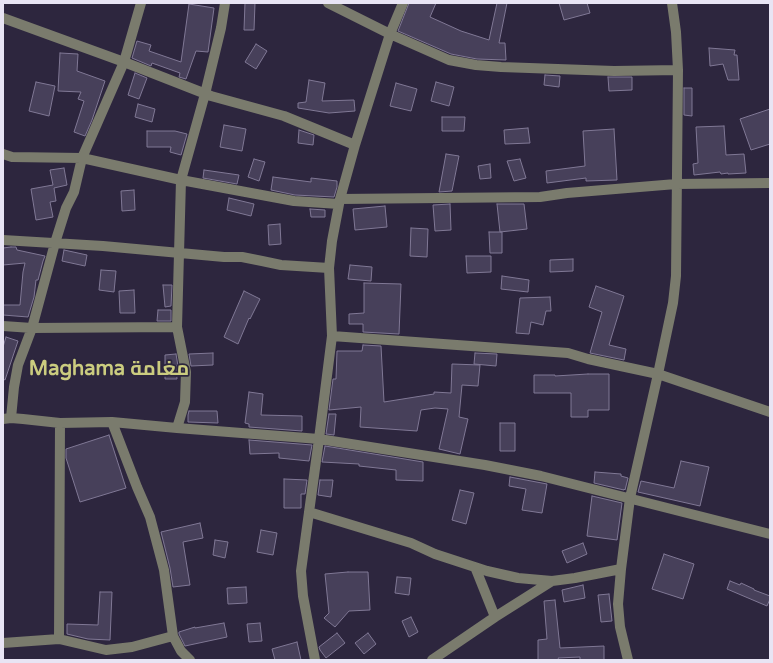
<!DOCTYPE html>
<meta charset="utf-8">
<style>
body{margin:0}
#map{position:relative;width:773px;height:663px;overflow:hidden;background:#2d263e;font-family:"Varela Round",sans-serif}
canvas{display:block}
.frame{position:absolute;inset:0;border:4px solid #e8e4f4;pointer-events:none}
</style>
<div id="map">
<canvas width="773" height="663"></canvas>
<div class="frame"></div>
</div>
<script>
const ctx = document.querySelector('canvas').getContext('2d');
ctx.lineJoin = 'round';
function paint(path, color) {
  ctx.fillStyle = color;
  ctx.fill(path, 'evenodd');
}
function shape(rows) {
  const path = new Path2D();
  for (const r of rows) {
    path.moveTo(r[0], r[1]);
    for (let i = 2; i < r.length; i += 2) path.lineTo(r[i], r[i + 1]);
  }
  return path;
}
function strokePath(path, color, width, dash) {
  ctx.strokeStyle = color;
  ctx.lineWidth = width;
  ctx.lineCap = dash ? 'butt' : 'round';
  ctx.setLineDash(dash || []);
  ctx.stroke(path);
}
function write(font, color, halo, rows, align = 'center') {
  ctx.font = font + ' "Varela Round",Cairo,sans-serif';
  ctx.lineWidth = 3.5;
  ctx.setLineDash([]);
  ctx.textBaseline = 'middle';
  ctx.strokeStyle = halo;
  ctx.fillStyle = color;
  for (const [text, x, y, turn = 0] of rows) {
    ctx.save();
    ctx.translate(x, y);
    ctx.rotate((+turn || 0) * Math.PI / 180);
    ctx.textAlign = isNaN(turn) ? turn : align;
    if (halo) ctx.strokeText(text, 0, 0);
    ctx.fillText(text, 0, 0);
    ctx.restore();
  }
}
const building = shape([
 [245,3,255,3,254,30,244,30,245,3],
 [409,3,436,3,430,17,461,31,489,40,497,3,507,3,499,43,505,43,506,60,477,59,451,54,398,31,409,3],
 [559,3,587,3,590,13,564,20,559,3],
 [189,4,214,8,208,52,196,51,186,79,179,77,180,73,152,63,151,66,132,58,137,41,151,45,149,51,181,62,189,4],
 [256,44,267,51,256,69,245,62,256,44],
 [709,48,735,50,734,55,737,55,739,80,728,80,723,64,710,66,709,48],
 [60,53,78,54,77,71,105,81,92,120,85,136,74,132,84,101,78,99,81,92,58,91,60,53],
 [135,73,147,78,139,99,128,95,135,73],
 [545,75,560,76,559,87,544,85,545,75],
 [608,77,632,77,632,90,609,91,608,77],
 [309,80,325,83,322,101,354,100,355,111,329,113,298,108,298,103,306,102,309,80],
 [36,82,55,86,49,116,29,111,36,82],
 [436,82,454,87,449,106,431,101,436,82],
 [396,83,417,89,411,111,390,106,396,83],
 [684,88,692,88,692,116,684,115,684,88],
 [138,104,155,109,152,122,135,117,138,104],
 [770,109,770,144,751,150,740,119,770,109],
 [442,117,465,117,464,131,442,131,442,117],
 [224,125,246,129,242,151,220,147,224,125],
 [724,126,726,155,744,154,746,173,728,174,728,173,721,174,720,172,694,175,693,164,698,163,696,127,724,126],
 [528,128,530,143,505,144,504,130,528,128],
 [614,129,617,180,586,181,586,178,547,183,546,171,585,166,583,131,614,129],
 [299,130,314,135,313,145,298,143,299,130],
 [147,131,175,131,187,134,181,155,170,152,171,147,147,147,147,131],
 [446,154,459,156,452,191,439,192,446,154],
 [254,159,265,162,259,181,248,177,254,159],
 [520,159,526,178,514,181,507,161,520,159],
 [490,164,491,178,480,179,478,166,490,164],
 [64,168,67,185,54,188,56,201,50,202,53,217,36,220,31,189,53,185,50,170,64,168],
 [204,170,239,175,237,184,203,178,204,170],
 [273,177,311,182,311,178,337,181,337,187,334,197,295,195,271,190,273,177],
 [134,190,135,210,122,211,121,191,134,190],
 [229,198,254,204,251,216,227,210,229,198],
 [450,204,451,230,435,231,433,205,450,204],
 [497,204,524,204,527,229,500,232,497,204],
 [385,206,387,227,355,230,353,209,385,206],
 [310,209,325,210,325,217,311,217,310,209],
 [280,224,281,244,269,245,268,225,280,224],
 [411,228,428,229,427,257,410,256,411,228],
 [489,232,502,232,502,253,490,253,489,232],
 [11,247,16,247,17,250,45,256,43,261,38,280,36,280,34,297,28,317,3,315,3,305,20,305,23,272,25,263,3,265,3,248,11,247],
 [64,250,87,255,85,266,62,261,64,250],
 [466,256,491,256,491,272,467,273,466,256],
 [573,259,573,271,550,272,550,260,573,259],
 [350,265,372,267,371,281,348,279,350,265],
 [101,270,116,271,114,292,99,290,101,270],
 [502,276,529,280,528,292,501,289,502,276],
 [364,283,401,284,399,334,363,332,363,324,349,324,349,314,364,313,364,283],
 [163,285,172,285,171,306,165,307,163,285],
 [596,286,624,296,609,345,626,349,624,360,590,353,602,312,589,307,596,286],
 [134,290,135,313,120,313,119,291,134,290],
 [244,291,260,299,250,319,249,318,238,344,224,337,244,291],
 [550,297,551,311,546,311,543,325,531,322,529,334,516,333,520,298,550,297],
 [158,310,171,310,171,321,157,321,158,310],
 [6,337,18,341,5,380,3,379,3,347,6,337],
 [363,345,381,346,384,402,434,394,434,392,451,393,452,364,480,365,478,386,462,385,459,417,468,419,460,454,439,449,448,409,435,408,421,410,417,431,360,427,361,407,329,410,333,379,336,379,337,351,362,351,363,345],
 [213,353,213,365,191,366,189,354,213,353],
 [475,353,497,354,496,366,474,364,475,353],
 [176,354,178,366,176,366,177,379,165,379,165,355,176,354],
 [588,374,609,374,609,410,588,410,588,417,571,417,571,393,534,393,534,375,555,375,555,376,588,374],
 [249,392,263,394,261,415,302,416,302,431,249,427,249,424,245,423,249,392],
 [189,411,217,411,218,423,188,422,188,415,189,411],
 [329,414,336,414,334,435,326,434,329,414],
 [500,423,515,423,515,451,500,451,500,423],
 [109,435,126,488,80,502,66,458,66,449,109,435],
 [249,440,312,445,309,461,279,458,279,453,250,454,249,440],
 [325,446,423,462,423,481,396,480,396,470,359,466,359,464,322,462,325,446],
 [681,461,709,467,700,506,638,492,641,481,674,488,681,461],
 [595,472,621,474,621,476,628,478,625,490,624,489,624,490,594,483,595,472],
 [510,477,547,484,542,513,522,510,526,489,509,486,510,477],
 [284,479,307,480,305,494,301,494,301,508,284,508,284,479],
 [320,480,333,480,331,497,318,495,320,480],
 [460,490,474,493,466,524,452,520,460,490],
 [592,496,622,503,617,540,587,536,592,496],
 [200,523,203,538,183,542,190,585,173,587,170,568,161,532,200,523],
 [261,530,277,533,273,555,257,552,261,530],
 [215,540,228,542,225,558,213,555,215,540],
 [583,543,587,554,567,563,562,551,583,543],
 [664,554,694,564,683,599,652,589,664,554],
 [348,572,368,572,370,610,349,611,335,627,324,618,329,613,325,574,348,572],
 [397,577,411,578,409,595,395,593,397,577],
 [730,581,740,585,741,583,754,589,754,590,770,596,770,599,767,606,727,589,730,581],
 [583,585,585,598,564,602,562,590,583,585],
 [246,587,247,603,228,604,227,588,246,587],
 [100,592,112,592,110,640,88,639,67,634,67,624,98,625,100,592],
 [609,594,612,621,601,622,598,595,609,594],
 [555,600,560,648,604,646,604,660,580,660,580,657,558,658,559,660,538,660,538,640,547,639,544,601,555,600],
 [411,617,418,632,409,637,402,621,411,617],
 [224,623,227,637,185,646,179,634,179,632,195,627,195,628,224,623],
 [260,623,262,641,249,642,247,624,260,623],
 [337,633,345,643,326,658,320,650,319,647,337,633],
 [368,633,376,644,364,654,355,643,368,633],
 [297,642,301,660,275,660,272,649,297,642]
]);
const minor = shape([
 [328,3,390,34,449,60,476,65,501,67,614,71,678,70],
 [3,18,124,62,211,96,284,116,355,145],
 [3,154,12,157,82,158,181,180,294,201,339,204],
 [340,199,540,197,567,193,676,184,770,183],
 [3,240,103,246,224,257,242,257,262,261,281,265,329,268],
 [3,326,32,328,177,327],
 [332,336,568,353,588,359,658,374,770,412],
 [11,418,14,387,18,365,32,328,55,243,66,208,74,192,82,158,124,62,141,3],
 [3,419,11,418,23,419,60,423,112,422,177,428,319,439,485,465,541,476,770,534],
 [112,422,137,487,150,517,164,570,173,636,181,651,190,660],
 [177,428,185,402,186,372,177,327,181,180,205,94,221,28,225,3],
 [309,512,411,543,435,554,487,571,518,578,552,581,575,578,621,569],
 [475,567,495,617],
 [59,639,60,423],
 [3,643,59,639,106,650,132,647,173,636],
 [315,660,303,596,301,571,319,439,332,336,329,268,332,241,340,199,355,145,390,34,403,3],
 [432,660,495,617,552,581],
 [628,660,620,627,618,604,621,569,630,498,658,374,673,303,676,276,678,70,676,32,672,3]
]);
const townNames = [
 ["Maghama مغامة",109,370]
];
paint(building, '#47405a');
strokePath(building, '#807895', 1);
strokePath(minor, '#7a7b6d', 10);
write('bold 20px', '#cbcc7f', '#2d263e', townNames);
</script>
